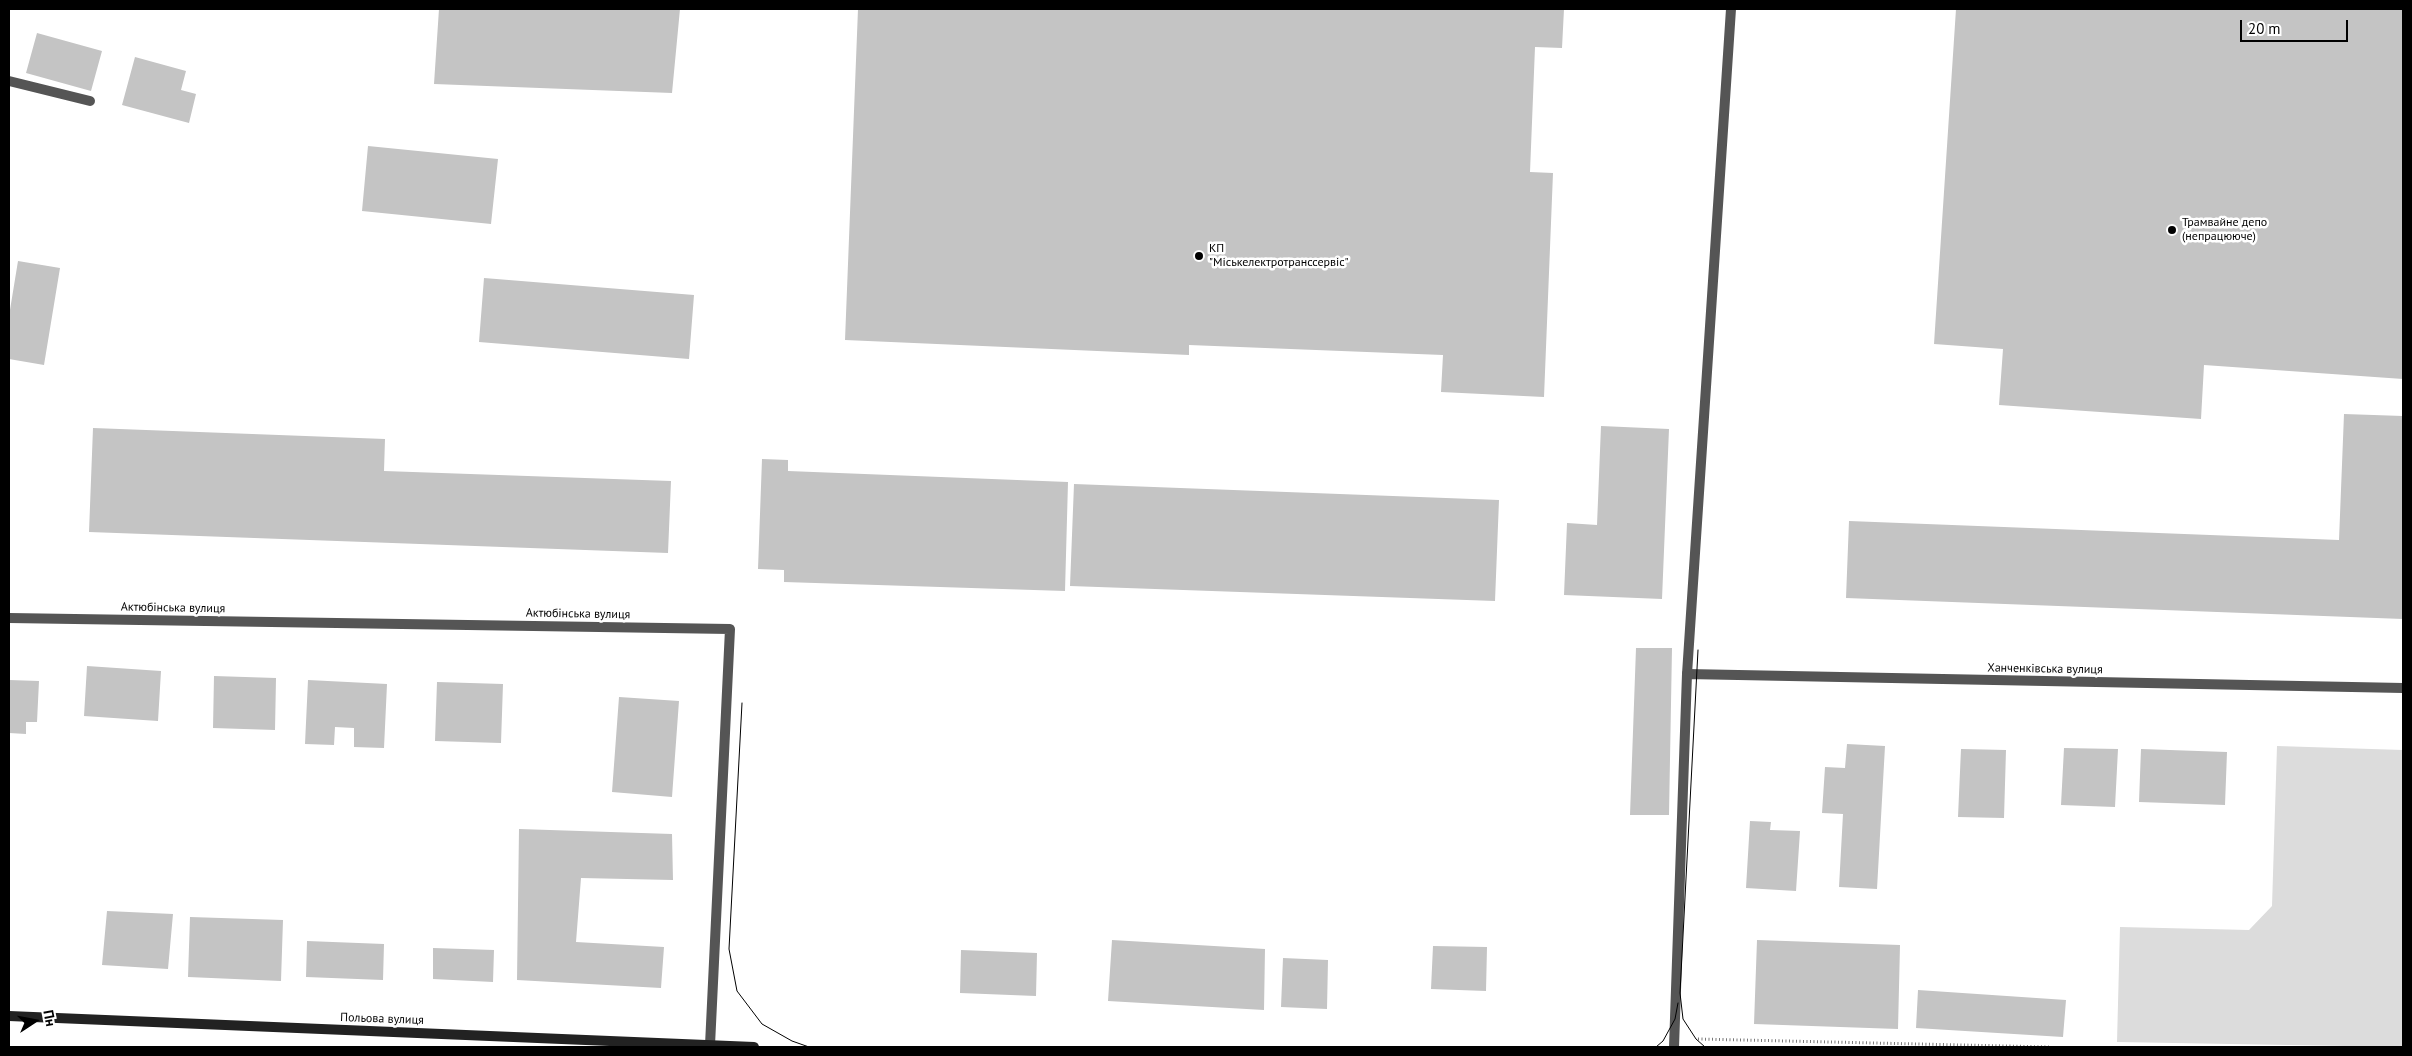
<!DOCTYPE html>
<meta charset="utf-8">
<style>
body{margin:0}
#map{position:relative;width:2412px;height:1056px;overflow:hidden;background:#fff;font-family:"PT Sans",sans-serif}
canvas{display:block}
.frame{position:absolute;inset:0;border:10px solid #000;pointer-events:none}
.north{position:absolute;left:10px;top:996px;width:50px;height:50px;-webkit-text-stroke:4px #fff;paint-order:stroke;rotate:79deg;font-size:14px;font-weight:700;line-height:20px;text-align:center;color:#000}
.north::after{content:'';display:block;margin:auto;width:18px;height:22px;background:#000;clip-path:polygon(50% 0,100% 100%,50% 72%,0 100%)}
.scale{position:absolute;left:2240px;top:20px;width:108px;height:22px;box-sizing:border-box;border:2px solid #000;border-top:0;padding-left:6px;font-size:15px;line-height:18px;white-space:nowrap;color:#000;-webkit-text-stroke:4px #fff;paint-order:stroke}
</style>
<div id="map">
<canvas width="2412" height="1056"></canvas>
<div class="frame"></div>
<div class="north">Пн</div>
<div class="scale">20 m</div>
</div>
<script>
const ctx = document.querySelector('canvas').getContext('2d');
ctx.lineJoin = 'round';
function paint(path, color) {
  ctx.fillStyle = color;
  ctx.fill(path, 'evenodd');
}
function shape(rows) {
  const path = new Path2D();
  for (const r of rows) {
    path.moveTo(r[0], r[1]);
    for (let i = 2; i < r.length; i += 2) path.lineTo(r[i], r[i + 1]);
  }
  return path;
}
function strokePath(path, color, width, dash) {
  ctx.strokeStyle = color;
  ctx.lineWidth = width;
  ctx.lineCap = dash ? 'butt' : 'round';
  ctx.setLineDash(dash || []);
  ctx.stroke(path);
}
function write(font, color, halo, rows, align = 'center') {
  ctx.font = font + ' "PT Sans",sans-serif';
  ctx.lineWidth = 5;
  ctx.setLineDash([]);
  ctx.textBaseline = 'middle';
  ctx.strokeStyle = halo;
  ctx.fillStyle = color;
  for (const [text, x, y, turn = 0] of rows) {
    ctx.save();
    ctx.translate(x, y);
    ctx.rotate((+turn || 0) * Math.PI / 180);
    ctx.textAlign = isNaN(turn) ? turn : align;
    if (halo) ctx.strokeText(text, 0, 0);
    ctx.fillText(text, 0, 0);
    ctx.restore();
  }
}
const green = shape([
 [2277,746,2403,750,2403,1047,2117,1042,2120,927,2249,930,2272,906]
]);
const building = shape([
 [439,9,680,9,672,93,434,84],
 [858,9,1564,9,1562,48,1535,47,1530,172,1553,173,1544,397,1441,392,1443,355,1189,345,1189,355,845,340],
 [1956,9,2403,9,2403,379,2204,365,2201,419,1999,405,2003,349,1934,344],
 [37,33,102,51,91,91,26,73],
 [135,57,186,71,181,90,196,94,189,123,122,105],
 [368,146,498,159,491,224,362,211],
 [18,261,60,268,44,365,9,359,9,316],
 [484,278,694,295,689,359,479,342],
 [2344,414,2403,416,2403,619,1846,598,1849,521,2339,540],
 [1601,426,1669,429,1662,599,1564,595,1567,523,1597,525],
 [93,428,385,439,384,471,671,481,668,553,89,532],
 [762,459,788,460,788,471,1068,482,1065,591,784,582,784,570,758,569],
 [1074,484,1499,500,1495,601,1070,586],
 [1636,648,1672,648,1669,815,1630,815],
 [87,666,161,671,158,721,84,716],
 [214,676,276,678,275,730,213,728],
 [9,680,39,681,37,722,26,722,26,734,9,733],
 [308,680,387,684,384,748,354,747,354,728,335,727,334,745,305,744],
 [437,682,503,684,501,743,435,741],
 [619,697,679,701,672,797,612,792],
 [1847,744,1885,746,1877,889,1839,887,1843,814,1822,813,1825,767,1845,768],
 [2064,748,2118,749,2115,807,2061,805],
 [1961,749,2006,750,2004,818,1958,817],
 [2141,749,2227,752,2225,805,2139,802],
 [1750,821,1771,822,1770,830,1800,831,1796,891,1746,888],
 [519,829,672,834,673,880,581,878,576,942,664,947,661,988,517,980],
 [107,911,173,914,168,969,102,965],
 [190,917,283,920,281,981,188,977],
 [1112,940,1265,949,1264,1010,1108,1001],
 [1757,940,1900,945,1898,1029,1754,1024],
 [307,941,384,944,383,980,306,977],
 [1433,946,1487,947,1486,991,1431,989],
 [433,948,494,950,493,982,433,979],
 [961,950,1037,953,1036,996,960,993],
 [1283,958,1328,960,1327,1009,1281,1007],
 [1918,990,2066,1000,2063,1037,1916,1028]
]);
const path = shape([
 [1698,1039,2050,1047]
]);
const service = shape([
 [1687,674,1731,9]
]);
const minor = shape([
 [9,81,90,101],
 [9,618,730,629,710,1045],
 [1674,1047,1687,674,2403,688]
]);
const secondary = shape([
 [9,1016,754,1047]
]);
const tram = shape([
 [1698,650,1680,993,1683,1019,1696,1039,1705,1047],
 [742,703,729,949,737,991,762,1024,792,1041,809,1047],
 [1656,1047,1663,1041,1675,1019,1678,1003]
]);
const markers = [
 [2172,230,5,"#000"],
 [1199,256,5,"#000"]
];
const poiNames = [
 ["Трамвайне депо",2182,223],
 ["(непрацююче)",2182,237],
 ["КП",1209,249],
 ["\"Міськелектротранссервіс\"",1209,263]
];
const streetNames = [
 ["Актюбінська вулиця",173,608,1],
 ["Актюбінська вулиця",578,614,1],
 ["Ханченківська вулиця",2045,669,1],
 ["Польова вулиця",382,1019,2]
];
paint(green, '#dcdcdc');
paint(building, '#c4c4c4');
strokePath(path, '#777', 3, [1, 2.5]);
strokePath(service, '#555', 10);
strokePath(minor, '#555', 10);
strokePath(secondary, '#222', 10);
strokePath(tram, '#000', 1);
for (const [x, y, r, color] of markers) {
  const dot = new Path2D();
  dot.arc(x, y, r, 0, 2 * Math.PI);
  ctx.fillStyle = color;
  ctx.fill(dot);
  strokePath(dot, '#fff', 2);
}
write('12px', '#000', '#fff', poiNames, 'left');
write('12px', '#000', '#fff', streetNames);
</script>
